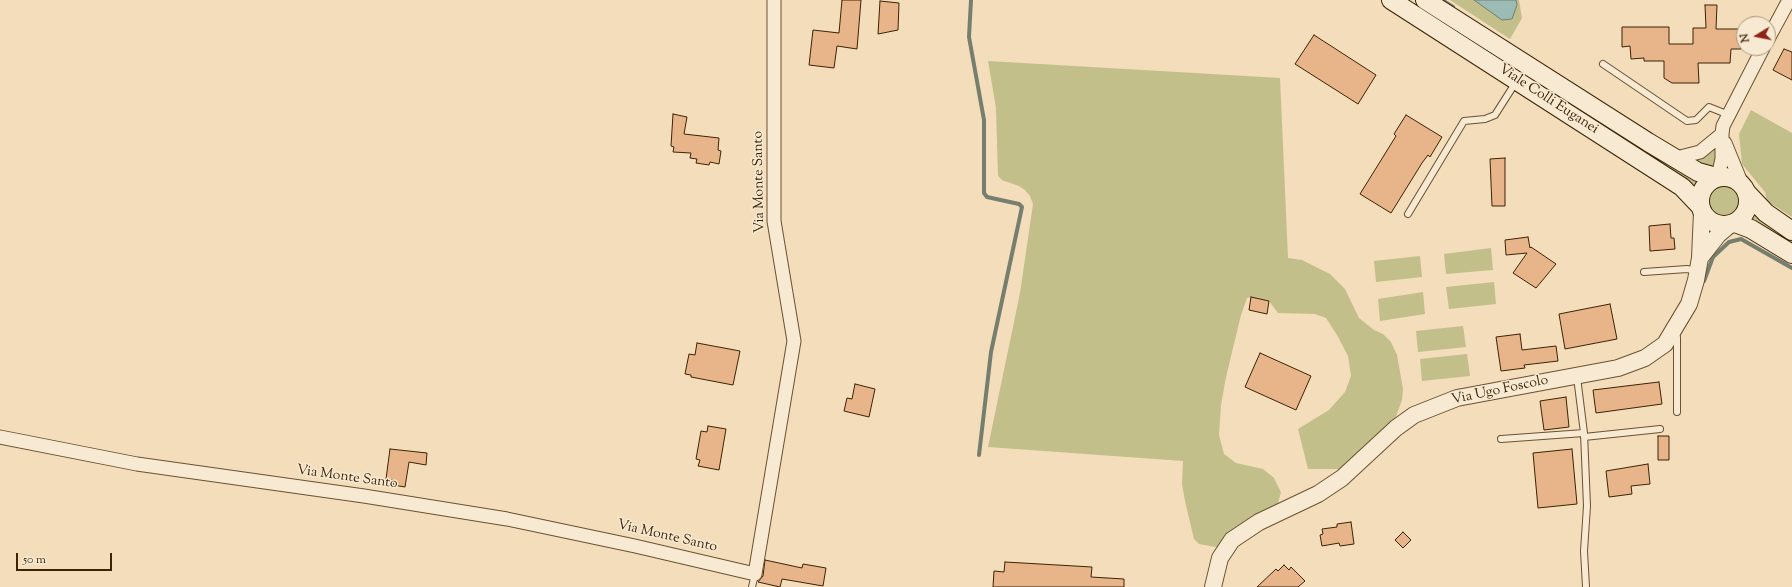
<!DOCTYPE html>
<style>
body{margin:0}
#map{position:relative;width:1792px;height:587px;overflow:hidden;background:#f3ddba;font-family:"Sorts Mill Goudy",serif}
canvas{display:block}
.north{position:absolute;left:1736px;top:16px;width:40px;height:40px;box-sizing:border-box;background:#f7e9d2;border:1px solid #ac9a80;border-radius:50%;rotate:260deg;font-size:11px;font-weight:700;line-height:16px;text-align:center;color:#3c2304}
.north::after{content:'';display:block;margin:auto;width:14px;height:18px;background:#8f2418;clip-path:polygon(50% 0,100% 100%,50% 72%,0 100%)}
.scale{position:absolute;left:16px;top:553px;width:96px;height:18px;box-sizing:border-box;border:2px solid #3c2304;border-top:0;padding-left:5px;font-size:12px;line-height:14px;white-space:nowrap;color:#3c2304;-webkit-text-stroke:3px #f7e9d2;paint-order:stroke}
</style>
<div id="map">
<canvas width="1792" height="587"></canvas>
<div class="north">N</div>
<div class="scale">50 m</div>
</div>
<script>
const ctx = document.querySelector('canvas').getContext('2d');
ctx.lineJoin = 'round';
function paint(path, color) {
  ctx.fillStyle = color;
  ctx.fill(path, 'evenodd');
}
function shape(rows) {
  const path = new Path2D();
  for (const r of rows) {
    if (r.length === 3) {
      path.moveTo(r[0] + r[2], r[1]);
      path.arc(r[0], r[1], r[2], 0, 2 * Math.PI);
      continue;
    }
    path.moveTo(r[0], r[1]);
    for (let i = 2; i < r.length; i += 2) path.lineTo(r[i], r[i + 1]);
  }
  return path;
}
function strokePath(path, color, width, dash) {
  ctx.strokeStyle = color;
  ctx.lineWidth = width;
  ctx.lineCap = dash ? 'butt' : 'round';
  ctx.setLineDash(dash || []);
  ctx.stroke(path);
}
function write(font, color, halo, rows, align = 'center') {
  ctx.font = font + ' "Sorts Mill Goudy",serif';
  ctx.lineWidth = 3;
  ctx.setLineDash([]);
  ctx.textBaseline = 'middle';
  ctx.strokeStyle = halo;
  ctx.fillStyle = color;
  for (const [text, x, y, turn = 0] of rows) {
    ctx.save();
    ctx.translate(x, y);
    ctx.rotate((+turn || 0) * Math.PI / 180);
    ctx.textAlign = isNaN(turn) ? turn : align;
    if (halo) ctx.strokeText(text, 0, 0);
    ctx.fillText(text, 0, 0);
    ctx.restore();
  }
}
const green = shape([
 [1450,0,1519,0,1522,18,1510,39],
 [988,61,1280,78,1288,258,1302,260,1330,274,1345,289,1359,318,1374,330,1383,334,1391,342,1397,355,1403,389,1402,400,1393,425,1345,469,1308,469,1298,429,1329,410,1345,392,1351,376,1348,356,1337,335,1326,318,1315,314,1278,313,1269,301,1251,297,1247,298,1241,315,1226,377,1221,405,1219,435,1224,454,1236,463,1263,469,1274,478,1281,492,1278,503,1273,512,1221,548,1199,544,1194,539,1185,501,1182,484,1183,461,988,447,1020,293,1033,204,1030,196,1025,190,1019,186,1002,180,998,176,996,108],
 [1751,110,1792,133,1792,217,1767,201,1765,192,1742,164,1739,134],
 [1715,148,1716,158,1714,164,1710,168,1692,160,1701,158],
 [1647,149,1698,179,1694,187,1644,155],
 [1724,201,16],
 [1754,214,1792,238,1792,245,1750,219],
 [1491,248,1493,270,1446,274,1444,254],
 [1420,256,1422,277,1376,282,1374,261],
 [1494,282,1496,304,1449,309,1446,287],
 [1423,292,1425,314,1380,321,1378,299],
 [1463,326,1466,347,1418,352,1416,331],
 [1467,354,1470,376,1422,381,1420,359]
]);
const water = shape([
 [1474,0,1516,0,1517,5,1512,19,1502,20,1474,0]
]);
const stream = shape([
 [971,0,969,37,984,120,984,193,987,197,1019,204,1022,207,991,352,979,455],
 [1442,0,1453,7],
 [1734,187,1742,192],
 [1704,281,1713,257,1729,242,1741,239,1792,268]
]);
const building = shape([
 [842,0,861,0,857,49,837,46,834,68,809,65,813,30,839,33,842,0],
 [880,1,899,3,898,30,878,34,880,1],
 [1705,5,1717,5,1716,29,1741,29,1741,49,1731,49,1730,63,1698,63,1699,83,1672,83,1664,78,1664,61,1644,61,1644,58,1631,59,1630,46,1622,47,1622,27,1669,27,1669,44,1693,44,1693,28,1706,28,1705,5],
 [1314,35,1376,75,1358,104,1295,64,1314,35],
 [1784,49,1792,52,1792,80,1773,70,1784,49],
 [673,114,687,117,684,134,719,138,718,150,721,151,719,164,710,162,709,165,696,163,697,159,690,158,691,153,673,152,674,147,671,146,673,114],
 [1406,115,1442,137,1430,157,1428,155,1422,163,1391,213,1360,194,1396,136,1394,134,1406,115],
 [1505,158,1505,206,1492,206,1490,159,1505,158],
 [1670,224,1671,238,1674,238,1675,249,1650,251,1649,226,1670,224],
 [1528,237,1530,248,1531,247,1556,264,1536,288,1513,273,1527,253,1506,255,1505,240,1528,237],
 [1251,297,1269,301,1267,314,1249,310,1251,297],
 [1610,304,1617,339,1565,349,1559,314,1610,304],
 [1520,334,1522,350,1556,346,1558,361,1524,365,1525,368,1501,371,1496,337,1520,334],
 [697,343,740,351,733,385,691,377,691,375,685,374,689,354,695,355,697,343],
 [1260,353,1311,376,1296,410,1245,387,1260,353],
 [1659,382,1662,404,1596,413,1593,390,1659,382],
 [855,384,875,389,869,417,844,411,847,398,852,399,855,384],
 [1566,397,1569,427,1544,430,1540,401,1566,397],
 [708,426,726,429,719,470,698,466,700,460,696,459,701,431,707,432,708,426],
 [1658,436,1669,436,1669,460,1658,460,1658,436],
 [390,449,427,453,426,465,409,462,405,487,393,485,394,480,386,479,390,449],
 [1572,449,1577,504,1538,508,1533,453,1572,449],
 [1648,464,1650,484,1631,486,1632,494,1609,497,1606,471,1648,464],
 [1351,522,1354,544,1340,546,1339,543,1322,546,1320,535,1323,534,1322,529,1337,527,1337,524,1351,522],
 [1403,532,1411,540,1403,548,1395,540,1403,532],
 [765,560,802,568,803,564,826,568,823,586,782,579,780,587,758,582,763,576,765,560],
 [1005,562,1092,567,1091,577,1124,579,1124,587,993,587,994,571,1004,572,1005,562],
 [1284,565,1289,570,1291,567,1305,581,1298,587,1257,587,1276,569,1278,571,1284,565]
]);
const service = shape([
 [1603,64,1687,121,1696,120,1709,107,1729,115],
 [1408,214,1464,121,1485,119,1495,115,1516,82],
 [1644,272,1687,269,1698,271],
 [1673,334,1677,337,1677,412],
 [1577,377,1584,433,1587,506,1584,551,1586,587],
 [1584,437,1660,429],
 [1501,439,1584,433],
 [752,587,755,574]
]);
const minor = shape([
 [1768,39,1789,0],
 [1725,143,1741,182],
 [1676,158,1700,152,1722,134],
 [1718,177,1722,159,1722,134,1723,126,1763,48],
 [0,437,137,464,364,496,507,519,635,546,755,574,794,341,774,221,774,0]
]);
const tertiary = shape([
 [1700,258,1718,235,1731,224],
 [1213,587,1220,558,1232,540,1259,522,1318,494,1342,478,1396,428,1414,415,1457,398,1618,368,1645,358,1665,344,1689,304,1696,280,1700,258,1702,212]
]);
const secondary = shape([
 [1391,0,1682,187,1700,206],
 [1425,0,1648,142,1698,172,1716,177],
 [1724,201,24],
 [1747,193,1766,213,1792,231],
 [1735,223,1751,229,1792,254]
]);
const streetNames = [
 ["Viale Colli Euganei",1548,100,33],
 ["Via Monte Santo",760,182,-91],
 ["Via Ugo Foscolo",1500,391,-12],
 ["Via Monte Santo",347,478,8],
 ["Via Monte Santo",667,537,13]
];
paint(green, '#c3bf8a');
paint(water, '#9cbbb5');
strokePath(water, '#767e6e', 1);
strokePath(stream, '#767e6e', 4);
paint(building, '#e8b48a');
strokePath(building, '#3c2304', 1);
strokePath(service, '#6a5232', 8);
strokePath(minor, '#6a5232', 15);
strokePath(tertiary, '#6a5232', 18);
strokePath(secondary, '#3c2304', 20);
strokePath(service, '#f7e9d2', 6);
strokePath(minor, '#f7e9d2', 13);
strokePath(tertiary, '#f7e9d2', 16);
strokePath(secondary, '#f7e9d2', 18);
write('14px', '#3c2304', '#f7e9d2', streetNames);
</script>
